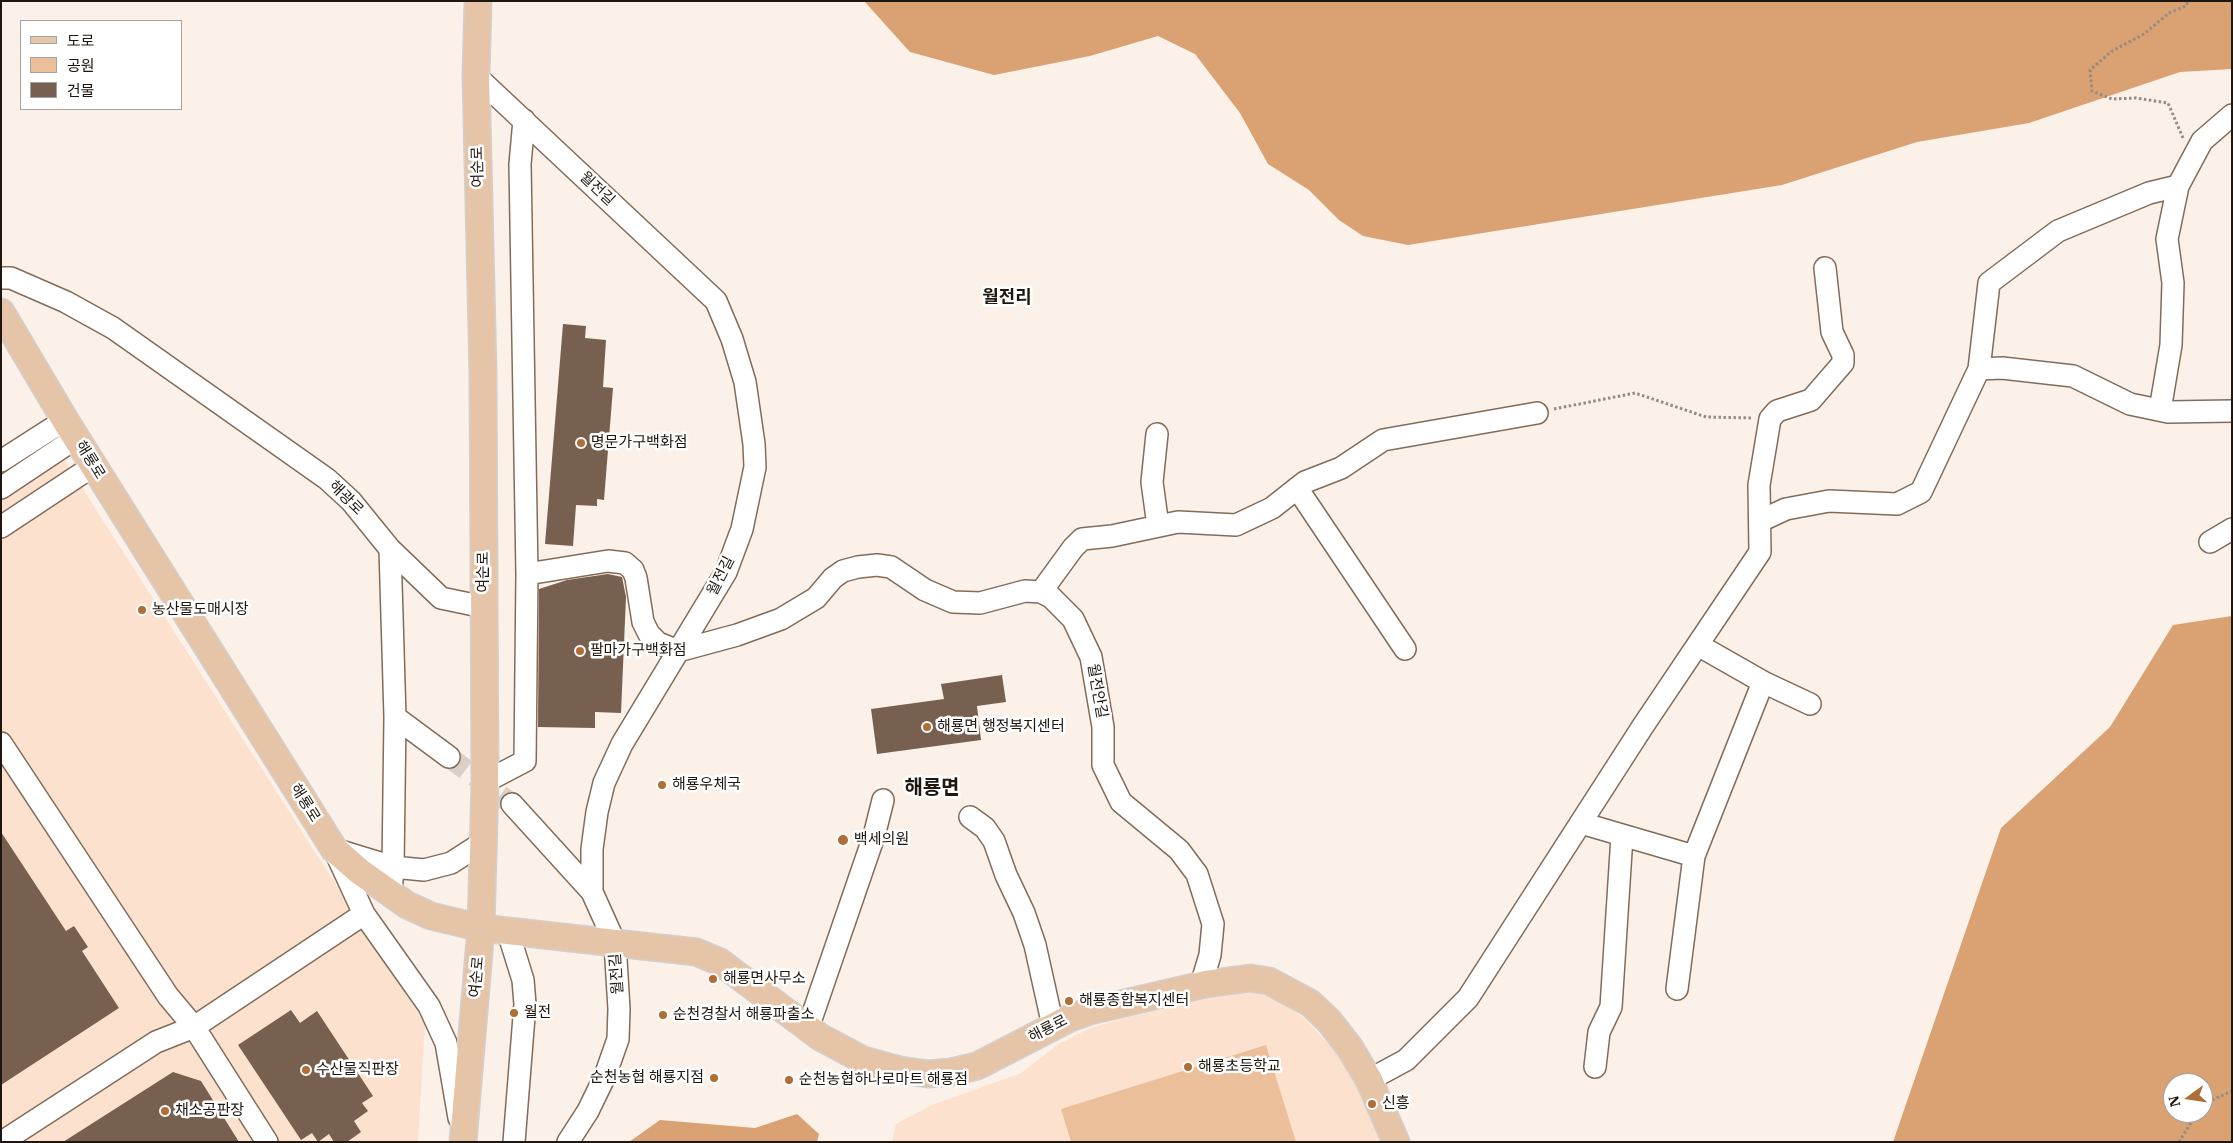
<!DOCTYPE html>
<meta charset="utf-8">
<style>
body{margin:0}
#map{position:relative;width:2233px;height:1143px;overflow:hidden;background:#fcf1e9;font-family:"IBM Plex Serif","Noto Sans KR",serif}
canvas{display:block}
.frame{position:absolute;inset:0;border:2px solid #1f160f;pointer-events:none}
.legend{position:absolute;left:20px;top:20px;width:162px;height:90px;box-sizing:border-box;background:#fff;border:1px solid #a5a29f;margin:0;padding:6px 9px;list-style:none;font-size:15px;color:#1f160f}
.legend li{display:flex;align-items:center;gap:10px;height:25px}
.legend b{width:25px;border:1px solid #a5a29f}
.north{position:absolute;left:2163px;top:1073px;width:50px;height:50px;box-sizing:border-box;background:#fff;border:1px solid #a5a29f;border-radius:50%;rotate:256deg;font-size:14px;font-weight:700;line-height:20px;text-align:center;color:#1f160f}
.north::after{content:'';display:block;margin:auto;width:18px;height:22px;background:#ae6e35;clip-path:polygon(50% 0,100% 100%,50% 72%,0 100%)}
</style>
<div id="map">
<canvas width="2233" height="1143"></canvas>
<div class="frame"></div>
<ul class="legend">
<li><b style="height:6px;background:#e6c4a8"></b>도로</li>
<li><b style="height:14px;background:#ecbf9b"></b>공원</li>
<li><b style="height:14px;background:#77604f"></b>건물</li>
</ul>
<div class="north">N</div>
</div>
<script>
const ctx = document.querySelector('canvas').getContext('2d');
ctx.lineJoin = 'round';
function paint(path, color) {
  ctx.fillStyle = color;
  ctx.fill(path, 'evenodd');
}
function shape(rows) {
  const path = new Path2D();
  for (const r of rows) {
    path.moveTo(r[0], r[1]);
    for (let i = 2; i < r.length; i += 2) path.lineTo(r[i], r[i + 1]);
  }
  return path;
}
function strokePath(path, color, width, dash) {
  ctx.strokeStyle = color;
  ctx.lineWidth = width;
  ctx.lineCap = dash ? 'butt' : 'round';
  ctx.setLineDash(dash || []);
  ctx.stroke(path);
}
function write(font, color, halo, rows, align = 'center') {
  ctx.font = font + ' "IBM Plex Serif","Noto Sans KR",serif';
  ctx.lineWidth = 5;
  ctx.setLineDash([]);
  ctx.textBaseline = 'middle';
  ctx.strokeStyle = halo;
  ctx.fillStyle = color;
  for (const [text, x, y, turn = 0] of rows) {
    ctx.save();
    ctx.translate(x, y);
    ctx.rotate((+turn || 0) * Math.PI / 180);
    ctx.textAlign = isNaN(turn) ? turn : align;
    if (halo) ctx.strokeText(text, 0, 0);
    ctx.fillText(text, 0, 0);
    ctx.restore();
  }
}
const built = shape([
 [51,439,425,1024,418,1142,1,1142,1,473],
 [1244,990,1279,999,1306,1020,1344,1061,1358,1082,1385,1142,892,1142,896,1124,932,1105,1021,1073,1057,1045,1088,1029,1124,1018]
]);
const green = shape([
 [1266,1045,1296,1142,1071,1142,1061,1109]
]);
const forest = shape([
 [864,1,2232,1,2232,69,2180,72,2029,123,1917,142,1782,185,1408,245,1363,236,1339,220,1309,190,1268,164,1240,113,1195,54,1158,36,1090,56,994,75,910,52],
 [2232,616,2232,1142,1893,1142,2001,828,2110,727,2173,625],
 [2173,1083,2203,1083,2203,1113,2173,1113],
 [797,1114,819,1134,817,1142,629,1142,660,1120,755,1128]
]);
const building = shape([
 [563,324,586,326,585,338,606,340,603,387,613,388,604,500,597,499,597,506,576,505,573,546,545,544],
 [608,574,622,577,626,597,621,713,595,712,595,728,538,727,539,589,567,580],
 [1002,675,1006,702,977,706,981,740,877,754,871,709,944,699,941,684],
 [1,832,66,931,74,926,88,947,82,951,119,1008,1,1085],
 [291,1010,300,1023,317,1011,373,1096,362,1103,368,1111,354,1121,361,1132,347,1142,334,1142,329,1134,318,1142,312,1133,301,1140,238,1045],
 [173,1072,201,1081,239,1142,63,1142]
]);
const minorTunnel = shape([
 [449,757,512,804]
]);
const path = shape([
 [2183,138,2168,103,2136,98,2112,99,2092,91,2090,70,2112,51,2144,34,2169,13,2186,6,2188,1],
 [1554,409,1635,393,1706,417,1752,418],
 [2203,1104,2232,1091],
 [2179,1142,2197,1113]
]);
const minor = shape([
 [476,76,716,301,732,339,745,382,754,444,755,467,742,529,726,572,622,744,604,783,597,812,592,849,592,892,615,943,619,1009,618,1039,605,1076,588,1111,568,1142],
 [1,278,11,278,66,302,113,328,327,479,351,501,390,549,395,717,393,867,391,894],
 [1979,369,1989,283,2058,231,2149,193,2178,186,2202,141,2232,115],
 [2160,410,2171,345,2173,283,2167,239,2178,186],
 [1157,434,1152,482,1158,526],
 [1,461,65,420],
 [1,488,76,438],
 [1297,488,1405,649],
 [1760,521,1786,509,1829,501,1897,504,1921,492,1979,369,2002,368,2073,376,2130,404,2168,412,2232,411],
 [1,527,93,466],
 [2210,542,2232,529],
 [390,549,441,598,484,607],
 [527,574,608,561,625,563,633,570,636,578,643,622,649,634,658,643,678,651,737,635,781,619,816,598,833,578,843,571,858,567,877,565,891,567,925,590,953,602,980,603,1025,591,1041,592,1051,597,1073,619,1091,657,1103,727,1103,765,1121,802,1179,850,1197,874,1213,924,1210,955,1201,985],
 [1041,592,1073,548,1082,539,1112,536,1178,522,1236,525,1272,508,1305,482,1341,468,1383,440,1537,413],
 [1698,645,1763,682,1810,704],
 [395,717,449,757],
 [1,743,168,996,194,1027,267,1142],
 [485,782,525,761,527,574,520,164,524,120],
 [512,804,592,892],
 [970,817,985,828,994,841,1006,875,1024,913,1035,945,1053,1026],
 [1581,823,1694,856,1763,682],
 [508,932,523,980,525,1004,514,1142],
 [1677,989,1694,856],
 [808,1028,874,836,883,800],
 [1595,1067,1599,1032,1611,1007,1622,836],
 [1369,1080,1406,1060,1468,998,1643,726,1760,552,1759,485,1770,419,1777,411,1811,400,1843,363,1843,355,1832,332,1825,268],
 [459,1118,446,1043,429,1006,364,914,334,849,393,867,424,870,451,863,482,843],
 [2,1142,156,1042,194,1027,364,914]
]);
const major = shape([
 [1,312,65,420,334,849,359,871,407,905,431,916,481,928,696,952,720,962,820,1037,863,1060,900,1070,928,1074,951,1072,977,1066,1070,1018,1090,1011,1206,984,1250,978,1269,981,1310,1003,1329,1021,1350,1048,1369,1080,1396,1142],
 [463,1142,481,928,485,782,483,374,476,76,478,1]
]);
const markers = [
 [581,443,5,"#ae6e35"],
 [142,610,5,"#ae6e35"],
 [580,651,5,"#ae6e35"],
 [927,727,5,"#ae6e35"],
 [662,785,5,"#ae6e35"],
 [843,840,6,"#ae6e35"],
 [713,979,5,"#ae6e35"],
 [1069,1001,5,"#ae6e35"],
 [514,1013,5,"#ae6e35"],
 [663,1015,5,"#ae6e35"],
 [1188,1067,5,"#ae6e35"],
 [306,1070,5,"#ae6e35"],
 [714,1078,5,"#ae6e35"],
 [789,1080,5,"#ae6e35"],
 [1372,1104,5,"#ae6e35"],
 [165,1111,5,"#ae6e35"]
];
const streetNames = [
 ["여순로",478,167,-91],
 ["월전길",597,189,43],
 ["해룡로",90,460,58],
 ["해광로",346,498,45],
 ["여순로",484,572,-90],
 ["월전길",721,576,-63],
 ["월전안길",1097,691,80],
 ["해룡로",305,803,58],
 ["월전길",617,974,-94],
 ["여순로",477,977,-85],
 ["해룡로",1048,1029,-27]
];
const poiNames = [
 ["명문가구백화점",591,443],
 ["농산물도매시장",152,610],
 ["팔마가구백화점",590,651],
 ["해룡면 행정복지센터",937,727],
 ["해룡우체국",672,785],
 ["백세의원",854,840],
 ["해룡면사무소",723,979],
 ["해룡종합복지센터",1079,1001],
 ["월전",524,1013],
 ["순천경찰서 해룡파출소",673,1015],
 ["해룡초등학교",1198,1067],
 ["수산물직판장",316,1070],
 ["순천농협 해룡지점",704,1078,"right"],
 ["순천농협하나로마트 해룡점",799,1080],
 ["신흥",1382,1104],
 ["채소공판장",175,1111]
];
const quarterNames = [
 ["월전리",1007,298]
];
const districtNames = [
 ["해룡면",932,788]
];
paint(built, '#fce2ce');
paint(green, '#ecbf9b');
paint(forest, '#daa172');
paint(building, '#77604f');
strokePath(minorTunnel, '#dbd0c8', 21, [21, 11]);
strokePath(minor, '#826c59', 24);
strokePath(major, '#d2d0cf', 29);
strokePath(path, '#958b83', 3, [2.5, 2.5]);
strokePath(minor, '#fff', 21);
strokePath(major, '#e6c4a8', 26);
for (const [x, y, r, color] of markers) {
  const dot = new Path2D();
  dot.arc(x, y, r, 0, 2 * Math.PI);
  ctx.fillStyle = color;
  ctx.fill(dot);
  strokePath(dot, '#fff', 2);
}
write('15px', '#1f160f', '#fff', streetNames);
write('15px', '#1f160f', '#fff', poiNames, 'left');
write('bold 18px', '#1f160f', '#fff', quarterNames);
write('bold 20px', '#1f160f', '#fff', districtNames);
</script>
